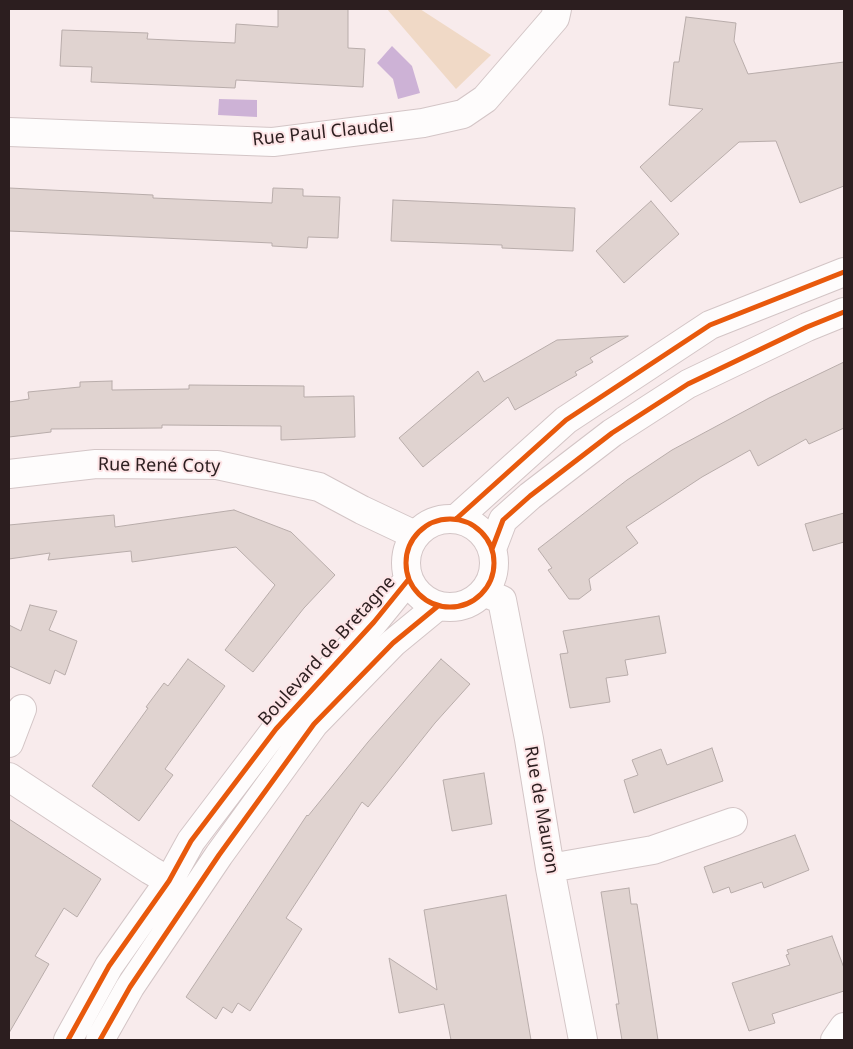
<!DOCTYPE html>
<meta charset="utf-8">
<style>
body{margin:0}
#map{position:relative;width:853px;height:1049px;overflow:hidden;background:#f8ebec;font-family:"Noto Sans",sans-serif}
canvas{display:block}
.frame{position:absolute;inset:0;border:10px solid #2c1e1f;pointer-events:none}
</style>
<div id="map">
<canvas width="853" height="1049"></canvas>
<div class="frame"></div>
</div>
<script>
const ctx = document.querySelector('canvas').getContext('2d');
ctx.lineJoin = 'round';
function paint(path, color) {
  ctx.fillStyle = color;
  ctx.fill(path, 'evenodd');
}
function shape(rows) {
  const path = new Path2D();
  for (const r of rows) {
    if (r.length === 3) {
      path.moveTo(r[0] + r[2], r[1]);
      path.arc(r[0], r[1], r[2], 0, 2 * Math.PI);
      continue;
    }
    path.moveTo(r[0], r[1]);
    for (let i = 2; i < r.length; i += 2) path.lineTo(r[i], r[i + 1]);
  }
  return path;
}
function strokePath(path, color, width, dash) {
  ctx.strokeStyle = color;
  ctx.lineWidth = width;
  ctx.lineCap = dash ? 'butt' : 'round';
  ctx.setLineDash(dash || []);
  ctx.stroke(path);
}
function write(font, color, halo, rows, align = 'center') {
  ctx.font = font + ' "Noto Sans",sans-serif';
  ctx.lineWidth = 4;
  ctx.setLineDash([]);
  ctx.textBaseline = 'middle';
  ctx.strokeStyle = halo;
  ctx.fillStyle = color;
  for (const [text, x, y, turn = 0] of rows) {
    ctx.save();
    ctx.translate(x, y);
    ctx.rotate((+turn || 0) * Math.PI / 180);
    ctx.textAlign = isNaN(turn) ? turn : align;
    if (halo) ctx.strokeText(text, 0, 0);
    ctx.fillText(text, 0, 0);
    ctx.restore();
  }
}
const green = shape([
 [387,9,420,9,491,55,456,89]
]);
const water = shape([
 [392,46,412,66,420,93,398,99,393,79,377,63],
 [219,99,257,100,257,117,218,115]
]);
const building = shape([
 [278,9,348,9,348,48,365,49,363,87,236,80,235,88,91,82,92,67,60,66,62,30,148,33,147,39,235,43,236,24,278,27,278,9],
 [686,17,736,23,734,41,748,74,844,62,844,186,800,203,776,141,739,142,671,202,640,167,703,109,669,105,674,62,679,62,686,17],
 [9,188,153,195,153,198,272,203,273,188,303,189,303,196,340,197,338,238,308,237,307,248,272,246,272,243,9,231,9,188],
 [393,200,575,208,573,251,502,248,502,245,391,241,393,200],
 [651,201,679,234,624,283,596,251,651,201],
 [628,336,590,358,593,362,575,372,577,375,515,410,508,397,423,467,399,438,478,371,484,382,557,340,628,336],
 [844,362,844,428,809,444,806,439,758,466,750,450,702,477,626,527,638,543,589,579,591,590,579,599,569,599,548,570,552,568,538,549,627,480,672,450,769,398,844,362],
 [112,381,112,390,189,389,189,385,304,386,304,397,354,396,355,437,281,440,281,426,162,425,162,428,51,429,51,432,9,437,9,402,29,399,28,392,80,387,80,382,112,381],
 [234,510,291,532,335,575,304,608,253,672,225,650,275,585,236,547,132,562,131,551,48,560,50,553,9,559,9,525,114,515,115,527,234,510],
 [844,513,844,542,813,551,805,524,844,513],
 [30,605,57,611,49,630,77,641,65,675,55,670,50,684,9,666,9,625,21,631,30,605],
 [659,616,666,653,625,660,628,675,606,678,610,702,570,708,560,654,568,653,563,631,659,616],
 [188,659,225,686,165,769,173,775,139,821,92,786,148,708,146,707,164,683,168,686,188,659],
 [441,659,470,684,435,723,368,807,362,802,286,918,302,929,250,1011,238,1003,232,1013,223,1007,216,1019,186,997,307,815,308,816,368,742,441,659],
 [712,748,723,781,634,813,624,780,638,775,632,760,661,749,667,765,712,748],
 [484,773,492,824,452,831,443,780,484,773],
 [9,819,101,879,77,917,64,908,35,956,49,964,9,1033,9,819],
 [795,835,809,870,764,888,762,882,731,893,729,887,713,893,704,867,795,835],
 [629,888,631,904,637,904,658,1040,622,1040,616,1004,619,1004,601,892,629,888],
 [506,895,531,1040,451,1040,444,1004,399,1013,389,958,437,990,424,910,506,895],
 [832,936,844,968,844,991,772,1014,775,1023,749,1031,732,983,790,965,786,955,789,954,787,950,832,936]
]);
const minor = shape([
 [9,132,273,142,423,123,463,114,485,99,555,18,557,9],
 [9,474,96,464,217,465,319,487,362,510,415,535],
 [484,592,502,600,529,739,550,868,583,1040],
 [9,743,22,709],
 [9,777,150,870,169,881],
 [550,868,653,850,733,822],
 [835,1040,844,1027]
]);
const major = shape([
 [456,519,566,420,710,325,844,272],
 [450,563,44],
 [492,549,503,520,530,496,612,433,688,384,807,327,844,312],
 [68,1040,109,966,169,881,191,841,276,729,374,622,408,580],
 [100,1040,130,987,219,855,314,724,393,643,438,606]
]);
const cycleway = shape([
 [456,519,566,420,710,325,844,272],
 [450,563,44],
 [492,549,503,520,530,496,612,433,688,384,807,327,844,312],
 [68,1040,109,966,169,881,191,841,276,729,374,622,408,580],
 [100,1040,130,987,219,855,314,724,393,643,438,606]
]);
const streetNames = [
 ["Rue Paul Claudel",323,133,-6],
 ["Rue René Coty",159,466,1],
 ["Boulevard de Bretagne",327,651,-48],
 ["Rue de Mauron",541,810,80]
];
paint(green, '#f0d9c6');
paint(water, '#cdb2d6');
paint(building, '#e0d3d0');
strokePath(building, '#b8acaa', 1);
strokePath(minor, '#d3c5c6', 30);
strokePath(major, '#d3c5c6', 30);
strokePath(minor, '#fefcfc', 28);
strokePath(major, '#fefcfc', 28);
strokePath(cycleway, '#e8590c', 5);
write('18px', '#2c1e1f', '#fee5e7', streetNames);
</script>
